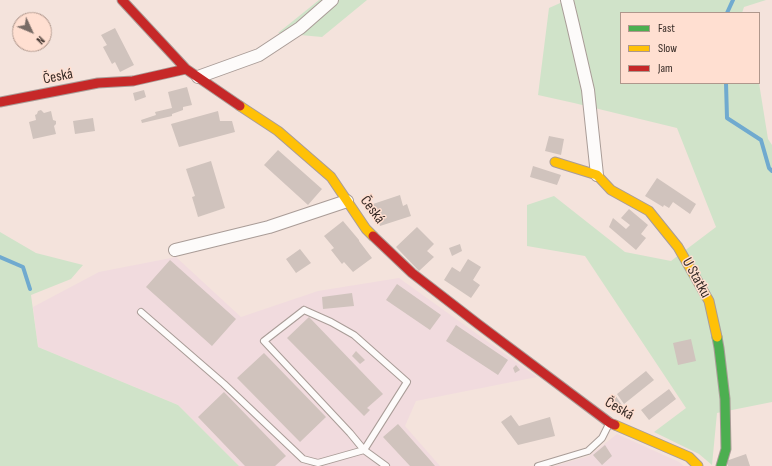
<!DOCTYPE html>
<meta charset="utf-8">
<style>
body{margin:0}
#map{position:relative;width:772px;height:466px;overflow:hidden;background:#f4e3dc;font-family:"Sofia Sans Condensed",sans-serif}
canvas{display:block}
.legend{position:absolute;left:620px;top:12px;width:140px;height:72px;box-sizing:border-box;background:#ffdfd1;border:1px solid #af978c;margin:0;padding:5px 7px;list-style:none;font-size:12px;color:#362a25}
.legend li{display:flex;align-items:center;gap:8px;height:20px}
.legend b{width:20px;border:1px solid #af978c}
.north{position:absolute;left:12px;top:12px;width:40px;height:40px;box-sizing:border-box;background:#ffdfd1;border:1px solid #af978c;border-radius:50%;rotate:134deg;font-size:11px;font-weight:700;line-height:16px;text-align:center;color:#362a25}
.north::after{content:'';display:block;margin:auto;width:14px;height:18px;background:#786b65;clip-path:polygon(50% 0,100% 100%,50% 72%,0 100%)}
</style>
<div id="map">
<canvas width="772" height="466"></canvas>
<ul class="legend">
<li><b style="height:5px;background:#4caf50"></b>Fast</li>
<li><b style="height:5px;background:#ffc107"></b>Slow</li>
<li><b style="height:5px;background:#c62828"></b>Jam</li>
</ul>
<div class="north">N</div>
</div>
<script>
const ctx = document.querySelector('canvas').getContext('2d');
ctx.lineJoin = 'round';
function paint(path, color) {
  ctx.fillStyle = color;
  ctx.fill(path, 'evenodd');
}
function shape(rows) {
  const path = new Path2D();
  for (const r of rows) {
    path.moveTo(r[0], r[1]);
    for (let i = 2; i < r.length; i += 2) path.lineTo(r[i], r[i + 1]);
  }
  return path;
}
function strokePath(path, color, width, dash) {
  ctx.strokeStyle = color;
  ctx.lineWidth = width;
  ctx.lineCap = dash ? 'butt' : 'round';
  ctx.setLineDash(dash || []);
  ctx.stroke(path);
}
function write(font, color, halo, rows, align = 'center') {
  ctx.font = font + ' "Sofia Sans Condensed",sans-serif';
  ctx.lineWidth = 3;
  ctx.setLineDash([]);
  ctx.textBaseline = 'middle';
  ctx.strokeStyle = halo;
  ctx.fillStyle = color;
  for (const [text, x, y, turn = 0] of rows) {
    ctx.save();
    ctx.translate(x, y);
    ctx.rotate((+turn || 0) * Math.PI / 180);
    ctx.textAlign = isNaN(turn) ? turn : align;
    if (halo) ctx.strokeText(text, 0, 0);
    ctx.fillText(text, 0, 0);
    ctx.restore();
  }
}
const industrial = shape([
 [176,257,241,317,318,291,399,278,537,377,416,401,405,426,440,466,239,466,178,405,38,347,33,307,99,272],
 [617,434,679,462,684,466,554,466,589,456]
]);
const green = shape([
 [319,0,367,0,322,37,278,33],
 [567,0,766,0,744,7,742,13,621,13,621,83,759,83,768,139,772,145,772,402,717,413,712,465,699,454,654,432,686,408,585,256,527,246,527,205,554,196,625,252,671,261,716,227,677,128,574,103,538,95,549,8],
 [0,232,36,253,83,265,71,279,31,295,38,347,178,405,239,466,0,466]
]);
const stream = shape([
 [727,13,733,0],
 [726,83,727,118,761,140,769,168,772,171],
 [0,257,23,267,30,289]
]);
const building = shape([
 [20,22,20,31,16,34,12,26],
 [115,28,134,65,120,72,115,62,112,64,103,47,107,45,101,35],
 [187,87,192,105,183,107,183,110,172,114,172,116,142,123,141,120,156,115,155,112,172,108,168,92],
 [144,90,146,97,135,101,133,93],
 [41,110,44,113,51,111,53,120,56,121,56,124,54,126,56,134,33,139,29,122,36,120,35,115,37,114,38,111],
 [218,111,220,121,232,121,235,132,179,147,171,124],
 [93,118,95,131,75,134,73,121],
 [549,136,564,139,561,155,545,151],
 [278,150,322,189,308,205,264,165],
 [211,161,225,208,198,217,192,197,195,196,186,169],
 [533,166,561,175,557,185,530,177],
 [657,178,696,204,690,214,673,202,669,208,664,205,663,207,645,196],
 [400,195,403,206,407,204,411,216,380,226,373,204],
 [629,209,648,225,641,234,646,238,636,250,609,227,613,218,626,229,630,225,621,218],
 [343,221,359,240,359,241,372,258,353,272,344,262,342,264,331,250,334,248,324,236],
 [417,227,434,244,427,251,434,257,419,271,396,247],
 [460,244,462,251,452,256,449,248],
 [300,249,311,263,296,273,286,259],
 [468,259,481,267,473,280,480,285,471,298,444,280,452,267,460,272],
 [170,260,236,319,212,346,146,287],
 [397,284,441,315,430,330,386,300],
 [352,293,354,306,323,309,322,297],
 [309,317,383,394,367,408,370,410,364,416,287,338],
 [456,325,508,360,498,375,446,341],
 [691,339,696,361,678,365,673,343],
 [356,351,365,360,360,364,352,356],
 [264,353,326,417,300,442,237,378],
 [516,365,520,370,515,373,513,368],
 [646,371,654,380,624,404,617,394],
 [669,389,676,399,649,420,641,410],
 [224,392,286,456,275,466,245,466,198,417],
 [615,395,622,405,616,409,609,399],
 [511,415,519,426,550,417,555,436,518,445,501,422],
 [398,424,430,460,435,466,410,466,383,437],
 [605,445,612,456,602,465,593,455],
 [746,454,750,466,728,466,726,461]
]);
const lane = shape([
 [304,310,331,322,354,335,407,382,364,450,350,433,264,341,304,310],
 [141,312,224,384,303,459,318,463,364,450,386,466],
 [538,466,588,451,602,438,609,424]
]);
const street = shape([
 [567,0,573,25,588,90,597,175],
 [198,77,259,55,300,28,332,0],
 [175,250,269,227,347,201]
]);
const fast = shape([
 [717,337,719,348,725,399,726,449,721,466]
]);
const slow = shape([
 [240,106,278,131,331,177,366,229,373,236],
 [555,162,597,175,611,190,649,211,678,247,709,301,717,337],
 [615,425,689,457,698,466]
]);
const jam = shape([
 [122,0,186,69,240,106],
 [0,102,98,83,133,81,186,69],
 [373,236,412,273,478,324,610,423,615,425]
]);
const streetNames = [
 ["Česká",58,77,-11],
 ["Česká",372,210,53],
 ["U Statku",696,278,61],
 ["Česká",619,409,30]
];
paint(industrial, '#f1dbde');
paint(green, '#d0e3c9');
strokePath(stream, '#70aacf', 4);
paint(building, '#d0c3bd');
strokePath(lane, '#a99c97', 8);
strokePath(street, '#a99c97', 14);
strokePath(fast, '#a99c97', 11);
strokePath(slow, '#a99c97', 11);
strokePath(jam, '#a99c97', 11);
strokePath(lane, '#fdfbfa', 6);
strokePath(street, '#fdfbfa', 12);
strokePath(fast, '#4caf50', 9);
strokePath(slow, '#ffc107', 9);
strokePath(jam, '#c62828', 9);
write('15px', '#362a25', '#ffdfd1', streetNames);
</script>
